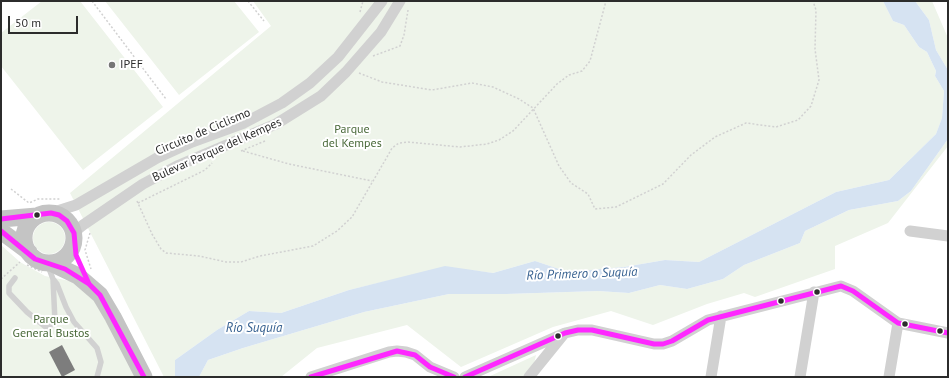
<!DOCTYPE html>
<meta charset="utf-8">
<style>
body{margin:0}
#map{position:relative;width:949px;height:378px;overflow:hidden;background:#fff;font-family:"PT Sans",sans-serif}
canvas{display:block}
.frame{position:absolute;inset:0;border:2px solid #2c2c2c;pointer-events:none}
.scale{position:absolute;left:8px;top:16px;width:70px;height:18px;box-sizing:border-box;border:2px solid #2c2c2c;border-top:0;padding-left:5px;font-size:12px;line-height:14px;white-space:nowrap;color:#2c2c2c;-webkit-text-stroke:3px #fff;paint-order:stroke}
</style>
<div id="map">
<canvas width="949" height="378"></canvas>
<div class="frame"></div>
<div class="scale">50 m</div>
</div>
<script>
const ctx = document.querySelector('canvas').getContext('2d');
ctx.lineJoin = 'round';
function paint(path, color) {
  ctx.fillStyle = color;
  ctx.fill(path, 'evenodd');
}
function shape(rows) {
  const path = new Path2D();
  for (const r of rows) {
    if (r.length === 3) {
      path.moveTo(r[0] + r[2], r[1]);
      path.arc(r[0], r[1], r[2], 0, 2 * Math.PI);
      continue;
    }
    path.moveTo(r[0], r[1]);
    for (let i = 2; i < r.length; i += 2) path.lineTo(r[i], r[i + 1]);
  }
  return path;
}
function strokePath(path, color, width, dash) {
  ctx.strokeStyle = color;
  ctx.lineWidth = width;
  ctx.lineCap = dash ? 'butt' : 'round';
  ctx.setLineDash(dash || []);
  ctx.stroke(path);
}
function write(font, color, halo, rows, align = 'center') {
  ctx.font = font + ' "PT Sans",sans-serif';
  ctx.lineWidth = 4;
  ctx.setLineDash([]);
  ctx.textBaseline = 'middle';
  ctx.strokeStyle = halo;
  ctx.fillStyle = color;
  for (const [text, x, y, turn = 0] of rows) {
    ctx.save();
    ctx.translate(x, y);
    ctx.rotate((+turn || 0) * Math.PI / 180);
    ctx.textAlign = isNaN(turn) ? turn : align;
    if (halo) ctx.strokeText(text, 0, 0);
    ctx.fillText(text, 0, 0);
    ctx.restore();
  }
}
const green = shape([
 [42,1,80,1,163,107,83,170,1,66,1,33],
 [105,1,234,1,259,32,179,95],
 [253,1,883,1,893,21,904,25,919,47,927,52,936,71,935,76,944,91,942,118,936,134,889,180,836,192,699,262,665,260,624,267,568,272,535,261,493,273,445,267,349,290,281,313,249,311,217,330,175,360,175,377,164,377,70,193,271,26],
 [915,1,932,1,948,38,948,70,936,50,929,20],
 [948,139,948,146,888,223,835,246,835,269,755,297,744,293,707,304,653,325,611,311,553,327,461,367,407,325,317,348,281,377,199,377,208,360,243,348,364,312,449,294,506,294,598,291,629,293,660,285,687,289,723,279,744,265,800,243,805,231,849,210,898,201,911,191],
 [49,238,16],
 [1,245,20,262,45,276,70,281,92,294,137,377,1,377],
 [536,355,534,364,524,377,488,377]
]);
const water = shape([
 [883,1,915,1,929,20,936,50,948,70,948,139,911,191,898,201,849,210,805,231,800,243,744,265,723,279,687,289,660,285,629,293,598,291,506,294,449,294,364,312,243,348,208,360,199,377,175,377,175,360,217,330,249,311,281,313,349,290,445,266,493,273,535,261,568,272,624,267,665,260,699,262,836,192,889,180,936,134,942,118,944,91,935,76,936,71,927,52,919,47,904,25,893,21]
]);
const building = shape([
 [62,345,75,370,62,377,49,352]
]);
const path = shape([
 [92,1,166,99],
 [248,1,264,21],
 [360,12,363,1],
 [373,56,400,46,404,35,408,10],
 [359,73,382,82,432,90,472,83,493,87,519,99,533,108,559,166,571,183,588,194,595,209,616,207,663,184,691,155,715,137,746,123,776,127,798,120,811,106,819,80,815,49,816,10,813,1],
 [241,151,265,141],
 [243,151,289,164,372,181],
 [11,189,29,203,38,199,60,199],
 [137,201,152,234,161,249,166,253,199,256,226,262,241,262,260,256,313,246,337,231,352,217,387,157,392,148,399,143,408,142,460,147,487,144,499,140,513,131,557,84,569,75,582,71,590,61,606,1],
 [138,203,205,170,212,163],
 [90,233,85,250,91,269],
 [27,265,42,272],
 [1,279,20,262]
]);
const service = shape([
 [15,278,9,286,9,293,27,312,47,328,55,322,53,279,48,266],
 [53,279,57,284,66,307,74,322,97,348,101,362,97,377]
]);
const minor = shape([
 [51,213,76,205,157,158,192,142,244,123,282,103,310,83,338,57,382,1],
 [910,231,948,236],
 [74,236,78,229,83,225,143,184,177,166,276,124,321,96,346,72,381,32,400,1],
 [311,377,389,352,397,351,406,352,415,355,430,367,454,377],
 [465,377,565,333,578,330,592,330,654,344,663,344,672,341,708,320,841,286,853,291,898,323,948,333],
 [529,377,563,335],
 [711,377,721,316],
 [800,377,814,292],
 [889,377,898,323]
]);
const primary = shape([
 [49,238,25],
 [1,219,37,216],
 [1,231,29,252],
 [51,263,78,276,100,295,113,317,144,377]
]);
const bus1 = shape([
 [1,219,51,213,59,215,67,221,74,233,76,255,89,284,100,295,144,377],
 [1,231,35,259,65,269,89,284,96,291],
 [311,377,397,351,415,355,430,367,454,377],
 [465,377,565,333,578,330,592,330,654,344,663,344,672,341,708,320,841,286,853,291,898,323,948,333]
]);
const markers = [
 [112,65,4,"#767676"],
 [37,215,3.5,"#2c2c2c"],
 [817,292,3.5,"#2c2c2c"],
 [781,301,3.5,"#2c2c2c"],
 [905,324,3.5,"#2c2c2c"],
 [940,331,3.5,"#2c2c2c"],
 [558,336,3.5,"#2c2c2c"]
];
const poiNames = [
 ["IPEF",120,65]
];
const parkNames = [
 ["Parque",352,130],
 ["del Kempes",352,144],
 ["Parque",51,320],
 ["General Bustos",51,334]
];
const streetNames = [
 ["Circuito de Ciclismo",203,132,-23],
 ["Bulevar Parque del Kempes",217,150,-24]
];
const waterNames = [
 ["Río Primero o Suquía",582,274,-2],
 ["Río Suquía",254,328]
];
paint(green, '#eef4ea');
paint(water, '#d6e3f2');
paint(building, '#7d7d7d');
strokePath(path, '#d1d1d1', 1.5, [2, 2]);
strokePath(service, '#d1d1d1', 5.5);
strokePath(minor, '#d1d1d1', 11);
strokePath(primary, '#c4c4c4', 17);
strokePath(bus1, '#fe27ff', 5);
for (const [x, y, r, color] of markers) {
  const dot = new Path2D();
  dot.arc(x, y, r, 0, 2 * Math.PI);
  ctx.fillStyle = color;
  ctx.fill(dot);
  strokePath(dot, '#fff', 1.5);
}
write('12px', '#2c2c2c', '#fff', poiNames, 'left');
write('12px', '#496939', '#fff', parkNames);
write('12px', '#2c2c2c', '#fff', streetNames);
write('italic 13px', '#386291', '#fff', waterNames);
</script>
